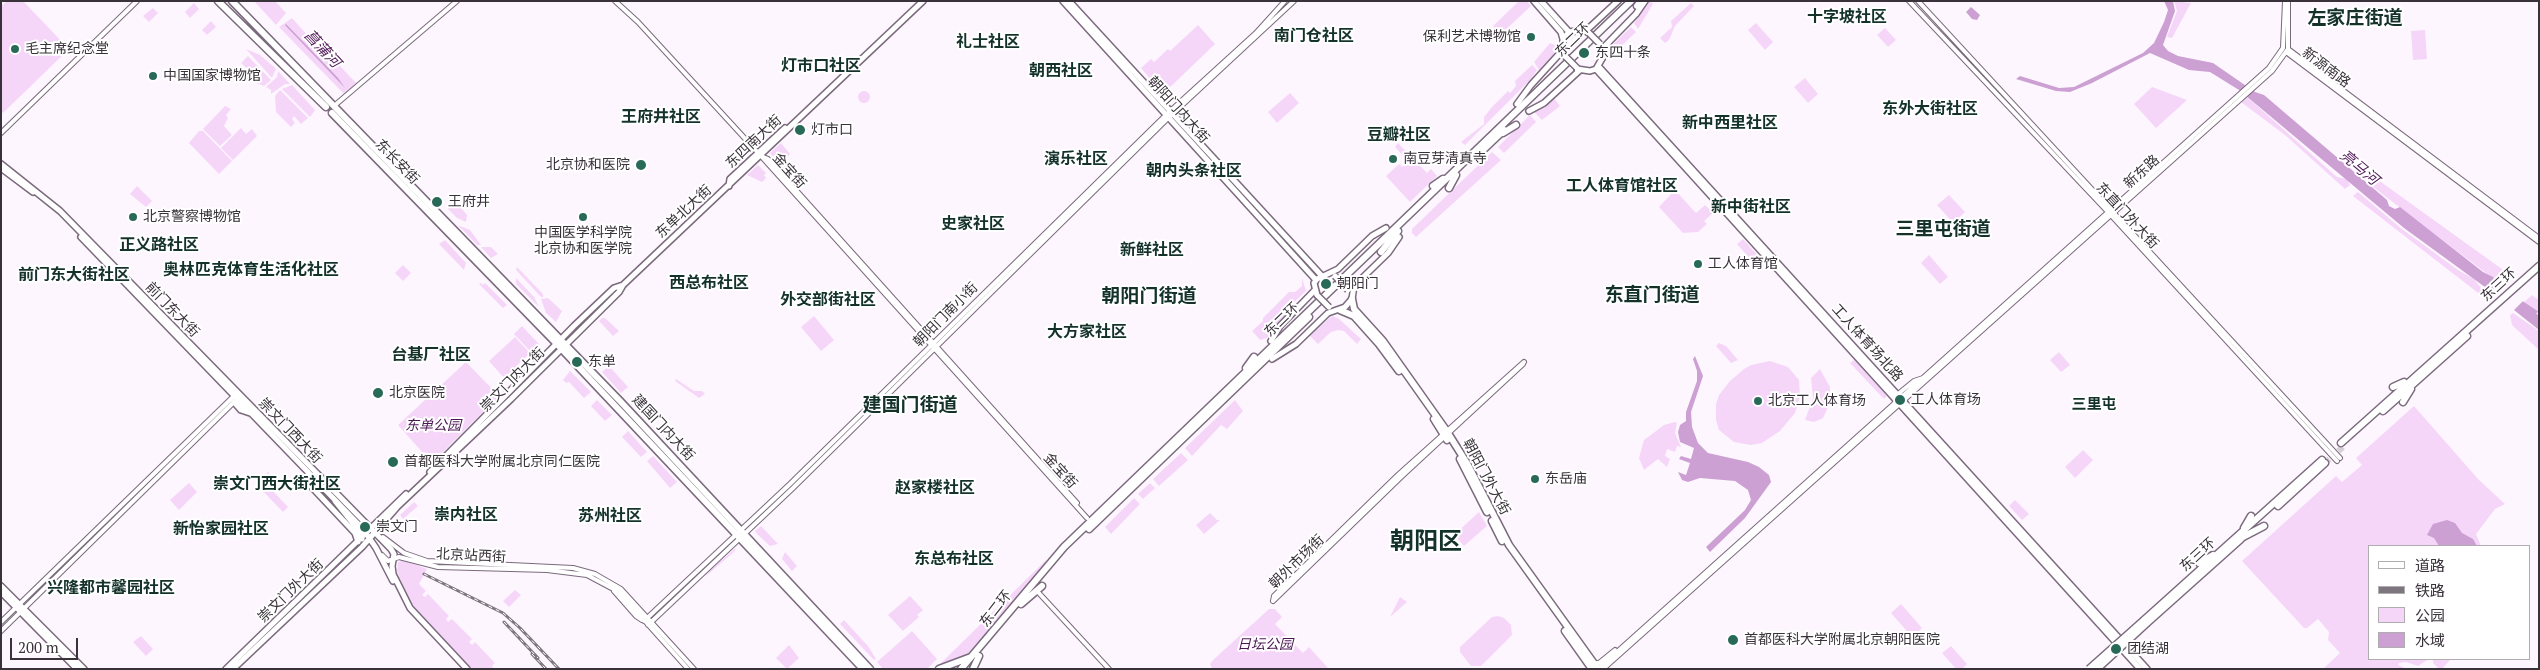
<!DOCTYPE html>
<meta charset="utf-8">
<style>
body{margin:0}
#map{position:relative;width:2540px;height:670px;overflow:hidden;background:#fef6ff;font-family:"PT Serif","Noto Sans SC",serif}
canvas{display:block}
.frame{position:absolute;inset:0;border:2px solid #39323a;pointer-events:none}
.legend{position:absolute;left:2368px;top:545px;width:162px;height:115px;box-sizing:border-box;background:#fff;border:1px solid #b0adb0;margin:0;padding:6px 9px;list-style:none;font-size:15px;color:#39323a}
.legend li{display:flex;align-items:center;gap:10px;height:25px}
.legend b{width:25px;border:1px solid #b0adb0}
.scale{position:absolute;left:10px;top:638px;width:68px;height:22px;box-sizing:border-box;border:2px solid #39323a;border-top:0;padding-left:6px;font-size:15px;line-height:18px;white-space:nowrap;color:#39323a;-webkit-text-stroke:4px #fff;paint-order:stroke}
</style>
<div id="map">
<canvas width="2540" height="670"></canvas>
<div class="frame"></div>
<ul class="legend">
<li><b style="height:6px;background:#fff"></b>道路</li>
<li><b style="height:6px;background:#7d767e"></b>铁路</li>
<li><b style="height:14px;background:#f5d6f9"></b>公园</li>
<li><b style="height:14px;background:#cca0d3"></b>水域</li>
</ul>
<div class="scale">200 m</div>
</div>
<script>
const ctx = document.querySelector('canvas').getContext('2d');
ctx.lineJoin = 'round';
function paint(path, color) {
  ctx.fillStyle = color;
  ctx.fill(path, 'evenodd');
}
function shape(rows) {
  const path = new Path2D();
  for (const r of rows) {
    if (r.length === 3) {
      path.moveTo(r[0] + r[2], r[1]);
      path.arc(r[0], r[1], r[2], 0, 2 * Math.PI);
      continue;
    }
    path.moveTo(r[0], r[1]);
    for (let i = 2; i < r.length; i += 2) path.lineTo(r[i], r[i + 1]);
  }
  return path;
}
function strokePath(path, color, width, dash) {
  ctx.strokeStyle = color;
  ctx.lineWidth = width;
  ctx.lineCap = dash ? 'butt' : 'round';
  ctx.setLineDash(dash || []);
  ctx.stroke(path);
}
function write(font, color, halo, rows, align = 'center') {
  ctx.font = font + ' "PT Serif","Noto Sans SC",serif';
  ctx.lineWidth = 4;
  ctx.setLineDash([]);
  ctx.textBaseline = 'middle';
  ctx.strokeStyle = halo;
  ctx.fillStyle = color;
  for (const [text, x, y, turn = 0] of rows) {
    ctx.save();
    ctx.translate(x, y);
    ctx.rotate((+turn || 0) * Math.PI / 180);
    ctx.textAlign = isNaN(turn) ? turn : align;
    if (halo) ctx.strokeText(text, 0, 0);
    ctx.fillText(text, 0, 0);
    ctx.restore();
  }
}
const green = shape([
 [7,1,23,1,69,49,3,113,1,111,1,6],
 [254,1,275,1,286,13,276,25],
 [1527,1,1531,6,1501,34,1493,26,1518,2],
 [1650,1,1653,4,1638,29,1634,23],
 [2174,1,2191,3,2172,38,2167,37,2177,11],
 [194,3,199,9,190,18,185,12],
 [1691,3,1694,6,1675,26,1669,40,1665,43,1660,38,1672,27,1671,21],
 [153,8,158,13,149,22,143,16],
 [292,18,332,63,339,65,357,84,344,94,279,27],
 [211,21,216,27,207,35,202,30],
 [1756,23,1773,42,1765,50,1748,30],
 [1198,25,1215,44,1163,94,1141,68,1151,59,1154,62,1168,49,1170,51],
 [1631,27,1636,32,1618,49,1611,46],
 [1885,28,1896,40,1888,47,1877,35],
 [2425,30,2427,59,2413,60,2411,31],
 [1550,43,1555,45,1554,56,1535,76,1539,70,1534,62],
 [246,49,260,55,274,67,276,69,272,78],
 [248,56,271,80,264,86,254,82,246,74,249,70,241,63],
 [1532,65,1537,70,1531,79,1465,145,1461,142,1484,124,1484,117,1492,107,1508,91,1510,93,1516,86,1515,81],
 [278,71,290,84,285,84,271,94,271,90,266,87,277,77],
 [1805,78,1818,94,1808,103,1794,87],
 [292,85,315,110,310,117,282,89],
 [2152,87,2187,100,2156,128,2134,104],
 [280,90,308,118,301,124,294,116,292,119,295,123,291,127,276,112,275,96],
 [864,97,6],
 [1290,93,1299,103,1277,123,1268,112],
 [2246,96,2337,177,2347,179,2350,185,2345,189,2285,135,2241,102],
 [1553,97,1560,106,1542,120,1534,112],
 [225,106,231,109,226,115,228,118,224,126,232,135,220,146,203,129],
 [1530,115,1536,122,1504,153,1498,147],
 [241,128,246,134,252,129,257,136,233,160,221,148],
 [199,131,203,131,232,161,219,174,189,143],
 [781,143,790,154,784,162,787,173,770,153],
 [1398,143,1427,173,1431,169,1437,176,1410,202,1386,176,1399,164,1402,167,1408,161,1395,147],
 [1492,152,1501,160,1416,237,1412,233,1412,229],
 [758,165,766,173,764,175,766,178,762,182,747,175],
 [2374,177,2506,272,2505,276,2498,282,2429,230,2368,183],
 [137,186,152,201,146,207,130,194],
 [1675,190,1696,213,1705,205,1713,213,1704,221,1707,224,1698,232,1683,233,1659,207],
 [2358,192,2402,229,2458,270,2474,279,2481,288,2487,291,2482,296,2353,196],
 [1949,195,1965,212,1953,223,1937,205],
 [455,201,467,215,466,222,457,218,448,209,448,204],
 [458,225,470,230,481,245,477,245],
 [1743,239,1759,257,1753,262,1737,244],
 [445,240,466,263,464,270,439,244],
 [481,247,491,247,498,254,491,258],
 [1929,255,1948,277,1940,284,1921,263],
 [403,265,411,273,403,281,395,273],
 [517,267,543,294,543,297,541,297,516,270],
 [516,278,534,297,539,307,516,284],
 [1302,278,1306,291,1290,306,1292,308,1267,338,1260,340,1252,331,1263,321,1263,318,1289,292,1295,292,1302,286],
 [481,283,483,285,485,283,507,305,503,308,479,284],
 [2532,295,2539,300,2539,312,2523,303],
 [548,298,562,311,556,322,546,313,541,299],
 [2513,313,2539,331,2539,350,2512,325,2510,315],
 [814,316,834,340,821,351,801,327],
 [1332,316,1338,318,1361,339,1357,344,1344,331,1338,330,1331,332,1318,344,1309,335],
 [602,318,605,318,619,331,613,336,599,321],
 [522,326,539,344,531,352,514,334],
 [515,337,530,353,504,378,489,361],
 [1719,343,1726,346,1738,360,1731,363,1716,346],
 [2059,352,2070,365,2061,372,2050,360],
 [1854,360,1887,396,1884,399,1850,363],
 [1770,361,1788,367,1799,380,1800,397,1795,413,1780,431,1762,443,1751,445,1734,442,1719,430,1716,420,1716,404,1719,395,1730,381,1744,369,1751,365],
 [466,362,499,396,432,463,398,425],
 [609,366,628,387,621,393,602,372],
 [1820,369,1830,387,1830,403,1823,418,1814,422,1805,420,1813,398,1811,378],
 [570,371,591,392,584,398,569,382,566,383,563,380],
 [676,379,694,391,702,391,705,394,699,398,675,381],
 [597,400,612,415,605,421,591,406],
 [1235,400,1243,411,1227,429,1221,425,1192,456,1185,448],
 [2414,406,2478,479,2505,504,2495,509,2476,534,2481,546,2369,546,2369,659,2429,659,2418,666,2406,662,2399,663,2398,665,2407,669,2323,669,2340,653,2328,640,2329,632,2318,619,2307,628,2304,628,2242,561,2336,476,2342,482,2362,465,2356,458],
 [1675,422,1677,423,1675,433,1681,447,1677,446,1675,452,1667,449,1665,456,1670,459,1667,467,1658,459,1644,470,1639,458,1644,440,1664,425],
 [628,431,647,452,641,457,622,437],
 [2083,450,2093,460,2075,478,2065,467],
 [1181,453,1188,460,1159,486,1153,479],
 [653,456,677,482,670,488,647,461],
 [268,472,277,481,270,488,288,507,283,512,256,484],
 [189,483,197,492,179,510,170,500],
 [1150,483,1155,488,1143,499,1138,494],
 [1134,498,1140,504,1111,534,1105,527],
 [2015,500,2029,514,2022,520,2009,506],
 [414,502,418,506,403,519,400,515],
 [1479,512,1487,526,1464,546,1454,535],
 [1210,513,1217,520,1220,520,1204,534,1196,525],
 [761,526,762,527,778,544,770,546,757,534,755,531],
 [736,548,735,551,705,577,711,569],
 [785,552,797,566,792,571,782,559],
 [403,560,427,569,419,584,426,591,422,595,425,597,428,594,449,616,446,619,448,622,452,619,472,639,469,642,472,645,475,642,495,663,492,666,494,669,472,669,409,602,397,571,398,562],
 [1046,560,1045,565,968,656,942,665,941,663],
 [515,590,521,595,509,607,503,601],
 [910,596,923,610,917,615,919,617,903,631,888,615],
 [1400,597,1407,602,1390,617],
 [1901,604,1922,628,1912,637,1891,613],
 [1269,609,1275,609,1282,617,1275,624,1303,653,1309,647,1329,669,1212,669,1210,664,1213,660],
 [1498,616,1504,618,1511,625,1512,635,1481,666,1471,666,1460,652,1460,647,1492,617],
 [844,620,868,646,876,659,874,660,840,624],
 [912,631,937,659,927,669,883,669,877,662],
 [141,636,153,649,146,656,133,642],
 [789,645,799,658,787,669,776,658],
 [1951,646,1967,664,1962,669,1956,669,1942,653],
 [2433,659,2451,659,2442,669,2439,669,2433,663]
]);
const water = shape([
 [2164,1,2173,1,2175,11,2163,45,2168,51,2178,56,2213,63,2255,92,2264,95,2387,200,2389,206,2395,209,2400,207,2483,272,2493,277,2497,284,2539,312,2536,313,2539,316,2539,330,2489,290,2404,228,2239,90,2210,72,2189,70,2150,53,2092,83,2070,92,2056,91,2016,79,2020,76,2059,88,2074,87,2143,53,2154,43,2164,22,2168,10],
 [1971,7,1980,15,1977,20,1972,19,1966,12],
 [286,24,338,78,345,88,285,25],
 [1695,356,1703,376,1691,412,1692,427,1698,443,1708,453,1748,462,1759,467,1769,475,1771,482,1745,518,1710,552,1706,547,1745,510,1751,500,1748,490,1735,481,1700,478,1688,482,1682,480,1678,472,1686,475,1690,463,1679,459,1681,456,1691,459,1694,448,1680,442,1678,432,1680,425,1686,421,1686,412,1697,381,1697,371,1693,359],
 [2447,520,2455,523,2462,533,2473,539,2477,546,2439,546,2434,538,2427,535,2433,524]
]);
const pier = shape([
 [2500,283,2523,301,2512,312,2489,293]
]);
const highwayTunnel = shape([
 [2325,463,2344,446]
]);
const secondary = shape([
 [615,1,638,22,761,156,1087,518],
 [1909,1,2108,212,2337,461],
 [1918,1,2340,458],
 [2288,49,2539,238],
 [2286,52,2539,242],
 [334,106,457,1],
 [1,133,137,1],
 [761,156,768,159,1077,503],
 [1898,394,1914,381,1923,378],
 [383,537,404,553,427,561,573,568,595,574,621,589,694,669],
 [382,555,388,561,399,557,438,567,547,570,587,575,619,592,688,669],
 [614,591,636,616,642,620],
 [1037,591,1109,669],
 [1273,601,1274,596,1398,475,1524,362],
 [1273,601,1401,477,1523,364],
 [644,621,790,484,1166,115,1256,33,1285,1],
 [1,622,234,396],
 [648,625,793,488,1166,120,1294,1],
 [1,631,235,401],
 [1594,663,1599,663,1615,650],
 [1598,669,2269,68,2283,48,2285,1],
 [1603,669,2272,71,2288,49,2288,1]
]);
const primary = shape([
 [1063,1,1316,280],
 [1069,1,1321,275],
 [1534,1,1561,32,1563,39],
 [1541,1,1569,32],
 [1583,30,1589,28,1618,1],
 [1602,49,1636,14,1645,1],
 [1563,53,1563,39,1569,32,1583,30,1589,33],
 [1599,67,2147,669],
 [1577,69,1590,71,1596,69,1603,57,1602,48],
 [1596,69,2140,669],
 [1517,104,1531,85,1562,51],
 [1529,111,1544,103,1580,70],
 [1,164,60,211,391,549,394,554,392,566,393,574,410,608,467,669],
 [1,168,33,192],
 [729,186,730,179,785,128],
 [81,237,363,529,376,548,393,581],
 [1317,295,1314,283,1317,279,1338,269,1372,236,1386,228],
 [1271,341,1280,326,1315,290],
 [1272,359,1296,344,1328,313,1345,307,1352,299,1354,286,1388,253,1399,237],
 [234,402,241,410,250,413],
 [308,472,309,484,355,533,358,542],
 [430,472,574,326,614,288,623,285],
 [335,501,359,531,362,539],
 [1,586,84,669],
 [1,592,77,669],
 [226,669,406,494],
 [233,669,362,547,397,507,511,399,619,292,623,285,923,1]
]);
const highway = shape([
 [218,1,326,107],
 [232,1,620,401,870,669],
 [1637,6,1641,1],
 [332,113,556,343,863,669],
 [1503,133,1516,125],
 [1484,149,1504,130],
 [1433,186,1443,179],
 [1449,188,1456,175],
 [1381,252,1398,231],
 [1352,299,1354,309,1383,341,1446,430,1468,465,1509,545,1598,669],
 [1340,310,1354,316,1379,344,1399,371],
 [1246,368,1254,357],
 [2393,387,2404,382],
 [2403,402,2411,389],
 [2383,411,2467,336],
 [1434,419,1447,440],
 [2341,443,2539,266],
 [1460,459,1487,512],
 [2278,506,2325,463],
 [1492,521,1502,541],
 [2244,528,2251,516],
 [1089,529,1309,317],
 [2243,537,2264,526],
 [2199,563,2213,555],
 [1021,604,1042,586],
 [2144,620,2322,460],
 [2147,623,2241,539],
 [1565,631,1592,669],
 [939,669,971,657],
 [961,669,1064,547,1631,1],
 [973,669,979,656]
]);
const rail = shape([
 [424,574,503,613,520,628,559,669],
 [504,622,538,658],
 [532,654,546,669]
]);
const primaryBridge = shape([
 [1589,33,1600,44],
 [1565,56,1577,68],
 [1335,276,1348,290],
 [1317,295,1329,307]
]);
const highwayBridge = shape([
 [2089,669,2144,620],
 [2097,669,2147,623]
]);
const markers = [
 [1531,37,5,"#296958"],
 [15,49,5,"#296958"],
 [1584,53,6,"#296958"],
 [153,76,5,"#296958"],
 [800,130,6,"#296958"],
 [1393,159,5,"#296958"],
 [641,165,6,"#296958"],
 [437,202,6,"#296958"],
 [133,217,5,"#296958"],
 [583,217,5,"#296958"],
 [1698,264,5,"#296958"],
 [1326,284,6,"#296958"],
 [577,362,6,"#296958"],
 [378,393,6,"#296958"],
 [1900,400,6,"#296958"],
 [1758,401,5,"#296958"],
 [393,462,6,"#296958"],
 [1535,479,5,"#296958"],
 [365,527,6,"#296958"],
 [1733,640,6,"#296958"],
 [2116,649,6,"#296958"]
];
const poiNames = [
 ["保利艺术博物馆",1521,37,"right"],
 ["毛主席纪念堂",25,49],
 ["东四十条",1595,53],
 ["中国国家博物馆",163,76],
 ["灯市口",811,130],
 ["南豆芽清真寺",1403,159],
 ["北京协和医院",630,165,"right"],
 ["王府井",448,202],
 ["北京警察博物馆",143,217],
 ["中国医学科学院",583,233,"center"],
 ["北京协和医学院",583,249,"center"],
 ["工人体育馆",1708,264],
 ["朝阳门",1337,284],
 ["东单",588,362],
 ["北京医院",389,393],
 ["工人体育场",1911,400],
 ["北京工人体育场",1768,401],
 ["首都医科大学附属北京同仁医院",404,462],
 ["东岳庙",1545,479],
 ["崇文门",376,527],
 ["首都医科大学附属北京朝阳医院",1744,640],
 ["团结湖",2127,649]
];
const streetNames = [
 ["东二环",1573,40,-44],
 ["新源南路",2326,68,37],
 ["朝阳门内大街",1178,110,48],
 ["东四南大街",754,142,-43],
 ["东长安街",397,162,46],
 ["金宝街",789,171,48],
 ["新东路",2142,172,-42],
 ["东单北大街",684,212,-43],
 ["东直门外大街",2127,216,47],
 ["东三环",2499,285,-42],
 ["前门东大街",172,310,46],
 ["朝阳门南小街",946,315,-45],
 ["东二环",1282,320,-44],
 ["工人体育场北路",1867,343,48],
 ["崇文门内大街",513,380,-45],
 ["建国门内大街",663,428,47],
 ["崇文门西大街",290,431,46],
 ["金宝街",1060,471,48],
 ["朝阳门外大街",1486,477,62],
 ["东三环",2198,555,-42],
 ["北京站西街",471,556,3],
 ["朝外市场街",1297,562,-44],
 ["崇文门外大街",291,591,-44],
 ["东二环",996,609,-52]
];
const parkNames = [
 ["东单公园",433,426],
 ["日坛公园",1265,645]
];
const waterNames = [
 ["菖蒲河",322,49,47],
 ["亮马河",2359,168,40]
];
const neighbourhoodNames = [
 ["三里屯",2094,405]
];
const quarterNames = [
 ["十字坡社区",1847,17],
 ["南门仓社区",1314,36],
 ["礼士社区",988,42],
 ["灯市口社区",821,66],
 ["朝西社区",1061,71],
 ["东外大街社区",1930,109],
 ["王府井社区",661,117],
 ["新中西里社区",1730,123],
 ["豆瓣社区",1399,135],
 ["演乐社区",1076,159],
 ["朝内头条社区",1194,171],
 ["工人体育馆社区",1622,186],
 ["新中街社区",1751,207],
 ["史家社区",973,224],
 ["正义路社区",159,245],
 ["新鲜社区",1152,250],
 ["奥林匹克体育生活化社区",251,270],
 ["前门东大街社区",74,275],
 ["西总布社区",709,283],
 ["外交部街社区",828,300],
 ["大方家社区",1087,332],
 ["台基厂社区",431,355],
 ["崇文门西大街社区",277,484],
 ["赵家楼社区",935,488],
 ["崇内社区",466,515],
 ["苏州社区",610,516],
 ["新怡家园社区",221,529],
 ["东总布社区",954,559],
 ["兴隆都市馨园社区",111,588]
];
const districtNames = [
 ["左家庄街道",2355,19],
 ["三里屯街道",1943,230],
 ["东直门街道",1652,296],
 ["朝阳门街道",1149,297],
 ["建国门街道",910,406]
];
const townNames = [
 ["朝阳区",1426,542]
];
paint(green, '#f5d6f9');
paint(water, '#cca0d3');
paint(pier, '#fef6ff');
strokePath(highwayTunnel, '#d7cfd8', 6, [6, 3]);
strokePath(secondary, '#7b6a7d', 6);
strokePath(primary, '#7b6a7d', 8);
strokePath(highway, '#7b6a7d', 9);
strokePath(secondary, '#fff', 4);
strokePath(primary, '#fff', 5);
strokePath(highway, '#fff', 6);
strokePath(rail, '#7d767e', 3);
strokePath(rail, '#fff', 1, [4]);
strokePath(primaryBridge, '#7b6a7d', 8, []);
strokePath(highwayBridge, '#7b6a7d', 9, []);
strokePath(primaryBridge, '#fff', 5);
strokePath(highwayBridge, '#fff', 6);
for (const [x, y, r, color] of markers) {
  const dot = new Path2D();
  dot.arc(x, y, r, 0, 2 * Math.PI);
  ctx.fillStyle = color;
  ctx.fill(dot);
  strokePath(dot, '#fff', 2);
}
write('14px', '#39323a', '#fff', poiNames, 'left');
write('14px', '#39323a', '#fff', streetNames);
write('italic 14px', '#4c1754', '#fff', parkNames);
write('italic 15px', '#56215e', '#fff', waterNames);
write('bold 15px', '#14322a', '#fff', neighbourhoodNames);
write('bold 16px', '#14322a', '#fff', quarterNames);
write('bold 19px', '#14322a', '#fff', districtNames);
write('bold 24px', '#14322a', '#fff', townNames);
</script>
